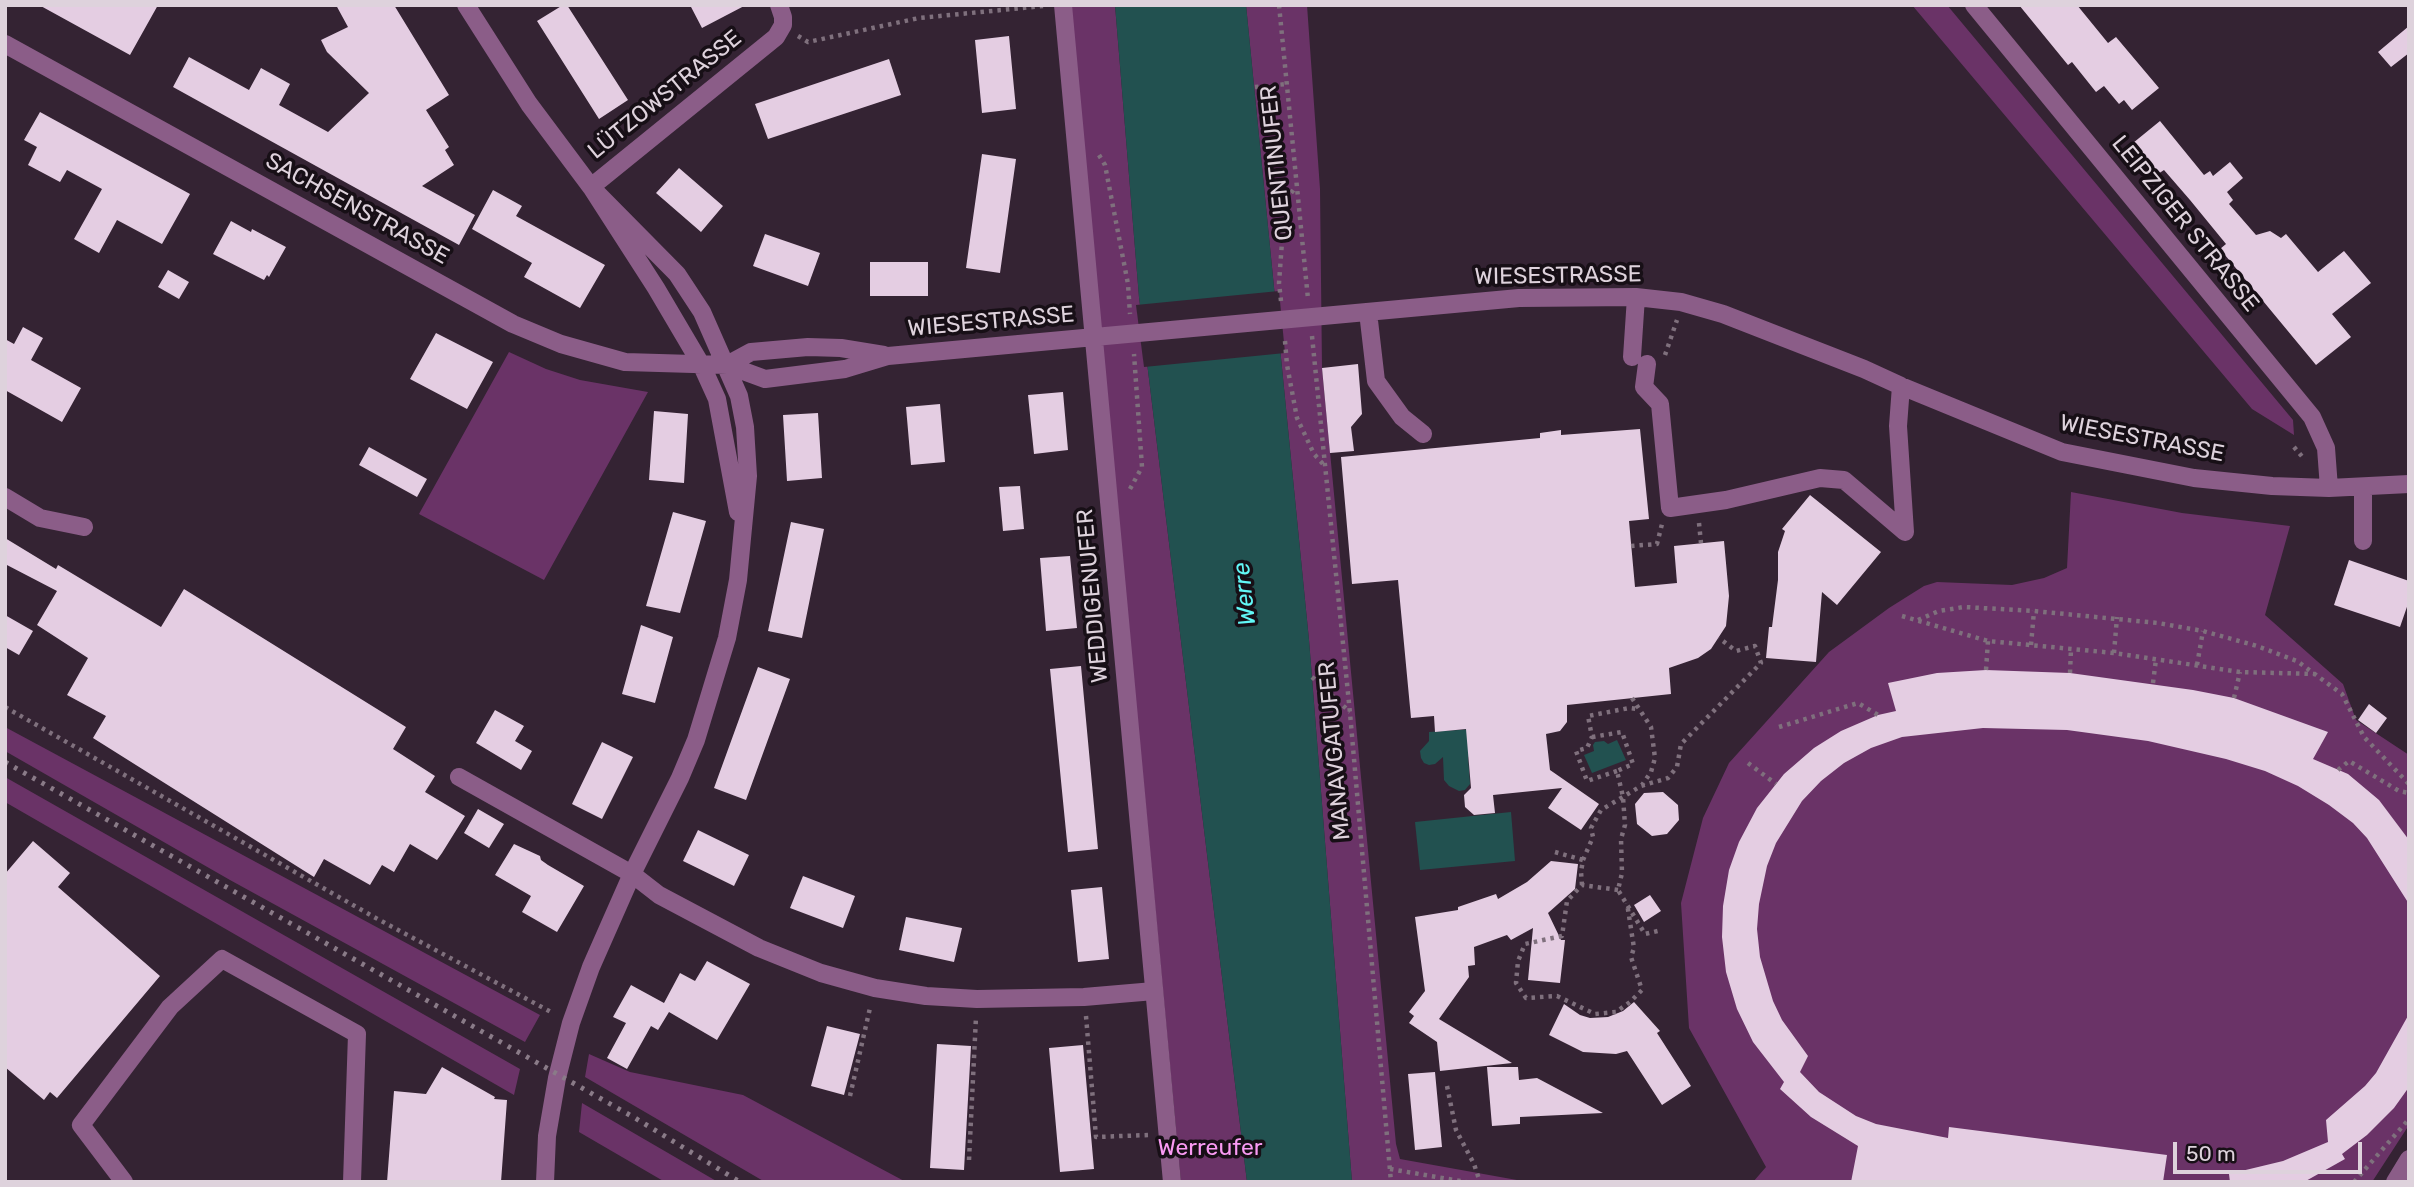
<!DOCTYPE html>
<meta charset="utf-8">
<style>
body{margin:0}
#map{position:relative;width:2414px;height:1187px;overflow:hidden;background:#342333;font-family:Rubik,sans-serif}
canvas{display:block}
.frame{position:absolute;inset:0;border:7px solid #ded2dc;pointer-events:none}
.scale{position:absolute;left:2173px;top:1142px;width:189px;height:32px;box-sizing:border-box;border:4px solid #ded2dc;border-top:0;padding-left:9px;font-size:21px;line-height:24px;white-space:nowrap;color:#ded2dc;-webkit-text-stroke:5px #170f16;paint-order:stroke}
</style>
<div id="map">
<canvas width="2414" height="1187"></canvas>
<div class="frame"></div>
<div class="scale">50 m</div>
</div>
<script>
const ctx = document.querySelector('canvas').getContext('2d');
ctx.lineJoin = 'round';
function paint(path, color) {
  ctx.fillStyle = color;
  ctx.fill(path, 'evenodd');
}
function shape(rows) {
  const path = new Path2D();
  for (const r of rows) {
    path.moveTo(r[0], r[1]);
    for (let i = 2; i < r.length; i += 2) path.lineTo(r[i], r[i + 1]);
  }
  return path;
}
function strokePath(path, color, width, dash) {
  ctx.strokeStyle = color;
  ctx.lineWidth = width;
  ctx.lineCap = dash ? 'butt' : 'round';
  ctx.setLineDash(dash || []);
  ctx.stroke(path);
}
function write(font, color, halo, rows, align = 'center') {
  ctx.font = font + ' Rubik,sans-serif';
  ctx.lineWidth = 7;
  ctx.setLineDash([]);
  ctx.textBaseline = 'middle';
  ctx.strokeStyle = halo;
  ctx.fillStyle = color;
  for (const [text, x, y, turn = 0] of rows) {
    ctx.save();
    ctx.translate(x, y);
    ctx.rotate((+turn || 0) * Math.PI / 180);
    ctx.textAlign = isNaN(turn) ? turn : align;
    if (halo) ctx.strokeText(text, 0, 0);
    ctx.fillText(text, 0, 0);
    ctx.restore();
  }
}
const green = shape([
 [1070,5,1115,5,1139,297,1247,1182,1181,1182],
 [1246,5,1307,5,1320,189,1322,368,1396,1144,1400,1159,1528,1182,1352,1182,1309,640],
 [1912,5,1947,5,2293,420,2294,435,2252,409],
 [509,352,546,369,580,380,648,392,544,580,419,514],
 [2071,492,2182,513,2290,526,2265,615,2343,684,2356,720,2409,755,2409,1125,2372,1182,1753,1182,1766,1167,1689,1028,1681,903,1703,818,1729,763,1829,652,1889,608,1924,586,1937,582,2012,585,2044,578,2067,568],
 [5,727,540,1015,525,1042,230,880,5,751],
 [5,777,520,1069,514,1095,5,802],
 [589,1054,630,1072,743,1095,906,1182,765,1182,585,1077],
 [582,1103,718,1182,665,1182,579,1132]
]);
const water = shape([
 [1115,5,1246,5,1309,640,1352,1182,1247,1182,1139,297],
 [1474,729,1477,756,1468,757,1470,784,1465,790,1459,791,1449,786,1444,780,1443,757,1435,764,1429,765,1424,763,1421,758,1420,751,1429,741,1429,732],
 [1617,740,1626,760,1592,773,1584,755,1594,751,1593,745,1595,742,1604,741,1608,744],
 [1511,812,1515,861,1420,870,1415,822]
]);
const pier = shape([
 [1279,291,1285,353,1144,367,1136,305]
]);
const building = shape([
 [39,5,158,5,130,55],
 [336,5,394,5,449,95,426,110,449,147,445,150,454,165,422,186,475,215,459,245,173,87,189,57,249,90,261,68,290,84,279,105,328,132,369,93,327,52,321,40,348,27],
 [563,5,567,5,628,100,599,119,537,21],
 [690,5,746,5,702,28],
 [2019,5,2077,5,2108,43,2116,37,2159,88,2132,110,2124,100,2119,104,2104,86,2096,92,2072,62,2068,65],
 [2409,26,2409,53,2391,67,2378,52],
 [1009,36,1016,109,982,113,975,40],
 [889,59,901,95,768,139,755,104],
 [40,112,190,194,162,244,117,220,99,253,74,239,102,189,67,170,60,182,28,165,37,147,24,140],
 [2160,121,2204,175,2210,171,2213,176,2230,162,2243,178,2227,192,2233,200,2229,204,2256,235,2270,231,2281,238,2286,234,2318,272,2344,251,2371,283,2332,314,2351,337,2316,365,2220,249,2226,244,2190,200,2164,170,2158,174,2133,143],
 [982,154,1016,159,1000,273,966,268],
 [679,168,723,206,701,232,656,193],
 [493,190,522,206,516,216,605,265,580,308,524,277,532,263,472,229],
 [231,221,251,232,252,229,286,247,269,277,267,275,264,280,213,254],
 [765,234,820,253,808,286,753,266],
 [870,262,928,262,928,296,870,296],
 [168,270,189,282,179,299,158,287],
 [23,327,43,338,31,360,81,388,62,422,5,390,5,339,14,344],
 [436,333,493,362,467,409,410,379],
 [1358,364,1362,414,1351,427,1354,451,1330,453,1322,368],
 [1063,392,1068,450,1034,454,1028,395],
 [940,404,945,462,911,465,906,407],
 [654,411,688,414,684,483,649,480],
 [818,413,822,478,787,481,783,415],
 [1640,429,1649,519,1629,521,1635,587,1677,583,1674,546,1724,541,1729,596,1726,626,1711,649,1698,658,1669,668,1671,694,1567,705,1567,722,1560,731,1546,734,1550,770,1599,804,1581,830,1548,808,1562,788,1493,795,1495,813,1474,815,1465,807,1464,795,1471,788,1466,729,1435,732,1434,716,1411,718,1398,580,1352,584,1341,457,1540,438,1540,433,1561,430,1561,435],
 [369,447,427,479,417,497,359,465],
 [1020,486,1024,529,1003,531,999,487],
 [1810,495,1881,552,1837,605,1822,592,1816,662,1766,658,1769,627,1772,627,1778,580,1778,552,1785,531,1782,529],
 [673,512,706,521,680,613,646,606],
 [791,522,824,529,802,638,768,631],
 [5,538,56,569,58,565,68,571,161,627,184,589,406,727,393,749,435,776,425,792,465,816,442,853,437,860,410,844,394,872,382,865,370,885,324,859,314,877,93,738,106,716,67,695,88,658,37,625,57,591,5,564],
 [1070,556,1077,628,1046,631,1040,558],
 [2349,560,2409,581,2409,601,2400,627,2334,605],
 [5,615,33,631,19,655,5,647],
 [641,625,673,637,655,703,622,694],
 [1081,666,1098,849,1068,852,1050,669],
 [758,667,790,679,746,800,714,788],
 [1986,670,2070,673,2193,690,2234,698,2328,732,2313,759,2348,774,2379,800,2409,840,2409,904,2367,838,2353,823,2329,805,2298,786,2265,771,2226,759,2148,741,2067,730,1983,728,1902,737,1871,748,1844,763,1821,781,1802,801,1776,843,1767,866,1759,904,1757,929,1760,957,1773,1001,1782,1020,1808,1056,1800,1072,1819,1092,1856,1116,1876,1124,1948,1138,1949,1127,2167,1155,2163,1182,1851,1182,1858,1146,1811,1117,1780,1089,1784,1082,1753,1042,1737,1009,1726,972,1722,937,1723,906,1729,870,1739,842,1757,808,1784,774,1814,748,1841,731,1878,715,1896,711,1888,683,1937,673],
 [2369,704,2387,718,2376,733,2358,720],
 [495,710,524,726,515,741,532,751,521,770,476,743],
 [602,742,633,757,602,819,572,804],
 [1663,792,1678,805,1679,820,1667,834,1652,836,1637,824,1635,804,1644,793],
 [478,809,504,824,489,848,464,833],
 [698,830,749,855,734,886,683,861],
 [33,841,70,873,58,887,160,976,57,1098,50,1092,44,1100,5,1067,5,874],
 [514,844,540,856,541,860,548,865,584,886,557,932,522,912,531,896,495,875],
 [1551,861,1578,864,1575,889,1548,913,1561,940,1565,940,1560,983,1528,980,1533,928,1511,940,1507,935,1474,947,1475,965,1468,966,1469,977,1439,1019,1512,1063,1440,1071,1437,1042,1409,1023,1414,1016,1409,1012,1425,991,1415,917,1458,910,1458,907,1496,894,1498,899,1527,882],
 [803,876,855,896,843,928,790,908],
 [1102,887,1109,959,1078,962,1071,890],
 [1650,895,1661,911,1644,922,1634,905],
 [906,917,962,928,954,962,899,950],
 [707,961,750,984,717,1040,669,1012,658,1030,651,1026,627,1069,607,1058,626,1023,613,1017,631,985,664,1003,680,973,695,981],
 [1634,1002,1660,1031,1657,1033,1691,1086,1662,1105,1627,1051,1616,1054,1583,1052,1549,1035,1564,1004,1580,1015,1590,1018,1608,1017,1623,1011],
 [2409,1014,2409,1087,2394,1108,2367,1135,2342,1154,2345,1159,2304,1182,2230,1182,2229,1174,2283,1161,2328,1142,2326,1120,2365,1086,2376,1073],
 [827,1026,860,1034,844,1095,811,1086],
 [937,1044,971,1046,964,1170,930,1168],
 [1083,1045,1094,1169,1060,1172,1049,1048],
 [442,1067,495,1097,494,1099,507,1100,501,1182,387,1182,394,1091,426,1094],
 [1487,1067,1518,1067,1519,1080,1537,1078,1603,1113,1520,1117,1520,1124,1492,1126],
 [1435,1072,1442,1147,1415,1150,1408,1074]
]);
const path = shape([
 [1279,5,1308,299],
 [798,36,808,42,919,18,1043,6],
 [1255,87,1287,84],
 [1099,155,1105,165,1128,284,1130,314],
 [1281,301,1279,283,1285,201,1295,188],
 [1312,336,1350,713,1391,1182],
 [1285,341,1287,365,1297,418,1314,454,1323,464],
 [1665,355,1677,320],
 [2294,447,2305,460],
 [1130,489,1142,467,1134,354],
 [1699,523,1701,543],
 [1631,546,1657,544,1662,524],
 [1902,616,1988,641,2114,653,2240,672,2315,674],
 [1918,620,1939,611,1964,607,2034,611,2158,623,2203,631,2257,646,2297,661,2342,694,2364,737,2409,784],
 [2031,645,2034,611],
 [2114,653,2117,617],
 [2197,665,2203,631],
 [1986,670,1988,641],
 [2070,673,2071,649],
 [1312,677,1350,712],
 [2153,683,2156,659],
 [1632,698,1651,727,1655,758,1651,772,1642,785],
 [2234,698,2240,672],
 [5,707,374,917,551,1012],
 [1779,727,1858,703,1878,715],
 [1592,737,1622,732,1633,764,1617,771,1623,797,1625,825,1621,839,1622,873,1618,890,1645,934,1662,930],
 [1748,763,1776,784],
 [2338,770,2349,761,2399,791,2409,793],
 [1617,771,1587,781,1576,751,1587,748,1592,737,1588,716,1629,708,1637,709],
 [1555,852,1583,860,1581,872,1582,885],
 [1583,860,1593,837,1591,828,1601,810,1641,786,1668,778,1677,767,1681,744,1761,663,1755,646,1736,651,1719,638],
 [1618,890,1582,885,1567,901,1562,936,1525,944,1518,961,1516,983,1526,998,1557,996,1595,1014,1616,1012,1630,1002,1642,990,1631,957,1634,948,1627,903],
 [1086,1016,1096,1137,1148,1135],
 [1447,1086,1456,1130,1474,1164,1480,1182],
 [850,1096,870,1008],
 [969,1160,976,1017],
 [1390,1169,1466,1182],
 [2354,1182,2409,1119]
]);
const minor = shape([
 [466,5,529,104,591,187,656,288,702,366,717,399,738,512],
 [1063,5,1172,1182],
 [1974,5,2312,417,2326,448,2329,488],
 [5,44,513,324,561,344,625,362,727,365,765,379,845,369,888,356,1519,298,1636,297,1681,302,1723,314,1864,369,1901,386,2062,452,2194,478,2272,486,2329,488,2409,484],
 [591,187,776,37,783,25,783,17,779,5],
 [1368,312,1376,381,1402,417,1423,434],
 [1632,357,1636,297],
 [1647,364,1644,387,1660,404,1670,508,1726,500,1820,478,1844,480,1905,532,1898,426,1901,386],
 [727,365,751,352,808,347,841,348,884,355],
 [5,497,40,518,84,527],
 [2363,541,2363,487],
 [459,777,632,874,659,895,759,948,821,973,875,988,926,996,977,999,1084,997,1154,991],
 [124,1182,81,1125,170,1007,222,959,357,1034,352,1182],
 [545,1182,547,1136,557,1078,571,1023,591,967,632,874,680,778,696,740,727,638,738,580,748,476,745,427,739,396,702,312,677,274,591,187],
 [2395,1182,2409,1159]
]);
const rail = shape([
 [5,762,635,1118,740,1182]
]);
const streetNames = [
 ["LÜTZOWSTRASSE",665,95,-39],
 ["QUENTINUFER",1277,163,-96],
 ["SACHSENSTRASSE",357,209,29],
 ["LEIPZIGER STRASSE",2185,224,51],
 ["WIESESTRASSE",1558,276,-1],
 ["WIESESTRASSE",991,322,-5],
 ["WIESESTRASSE",2142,439,11],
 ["WEDDIGENUFER",1093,596,-95],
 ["MANAVGATUFER",1335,751,-95]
];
const parkNames = [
 ["Werreufer",1210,1148]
];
const waterNames = [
 ["Werre",1245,594,-96]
];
paint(green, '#6a3367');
paint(water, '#225150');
paint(pier, '#342333');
paint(building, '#e4cde2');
strokePath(path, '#7f707d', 4.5, [3.5, 5]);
strokePath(minor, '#8b5d88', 18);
strokePath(rail, '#8a7b88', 5, [3.5, 7]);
write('23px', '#ded2dc', '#170f16', streetNames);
write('23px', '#f99af3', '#170f16', parkNames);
write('italic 24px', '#62f8f7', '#170f16', waterNames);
</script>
